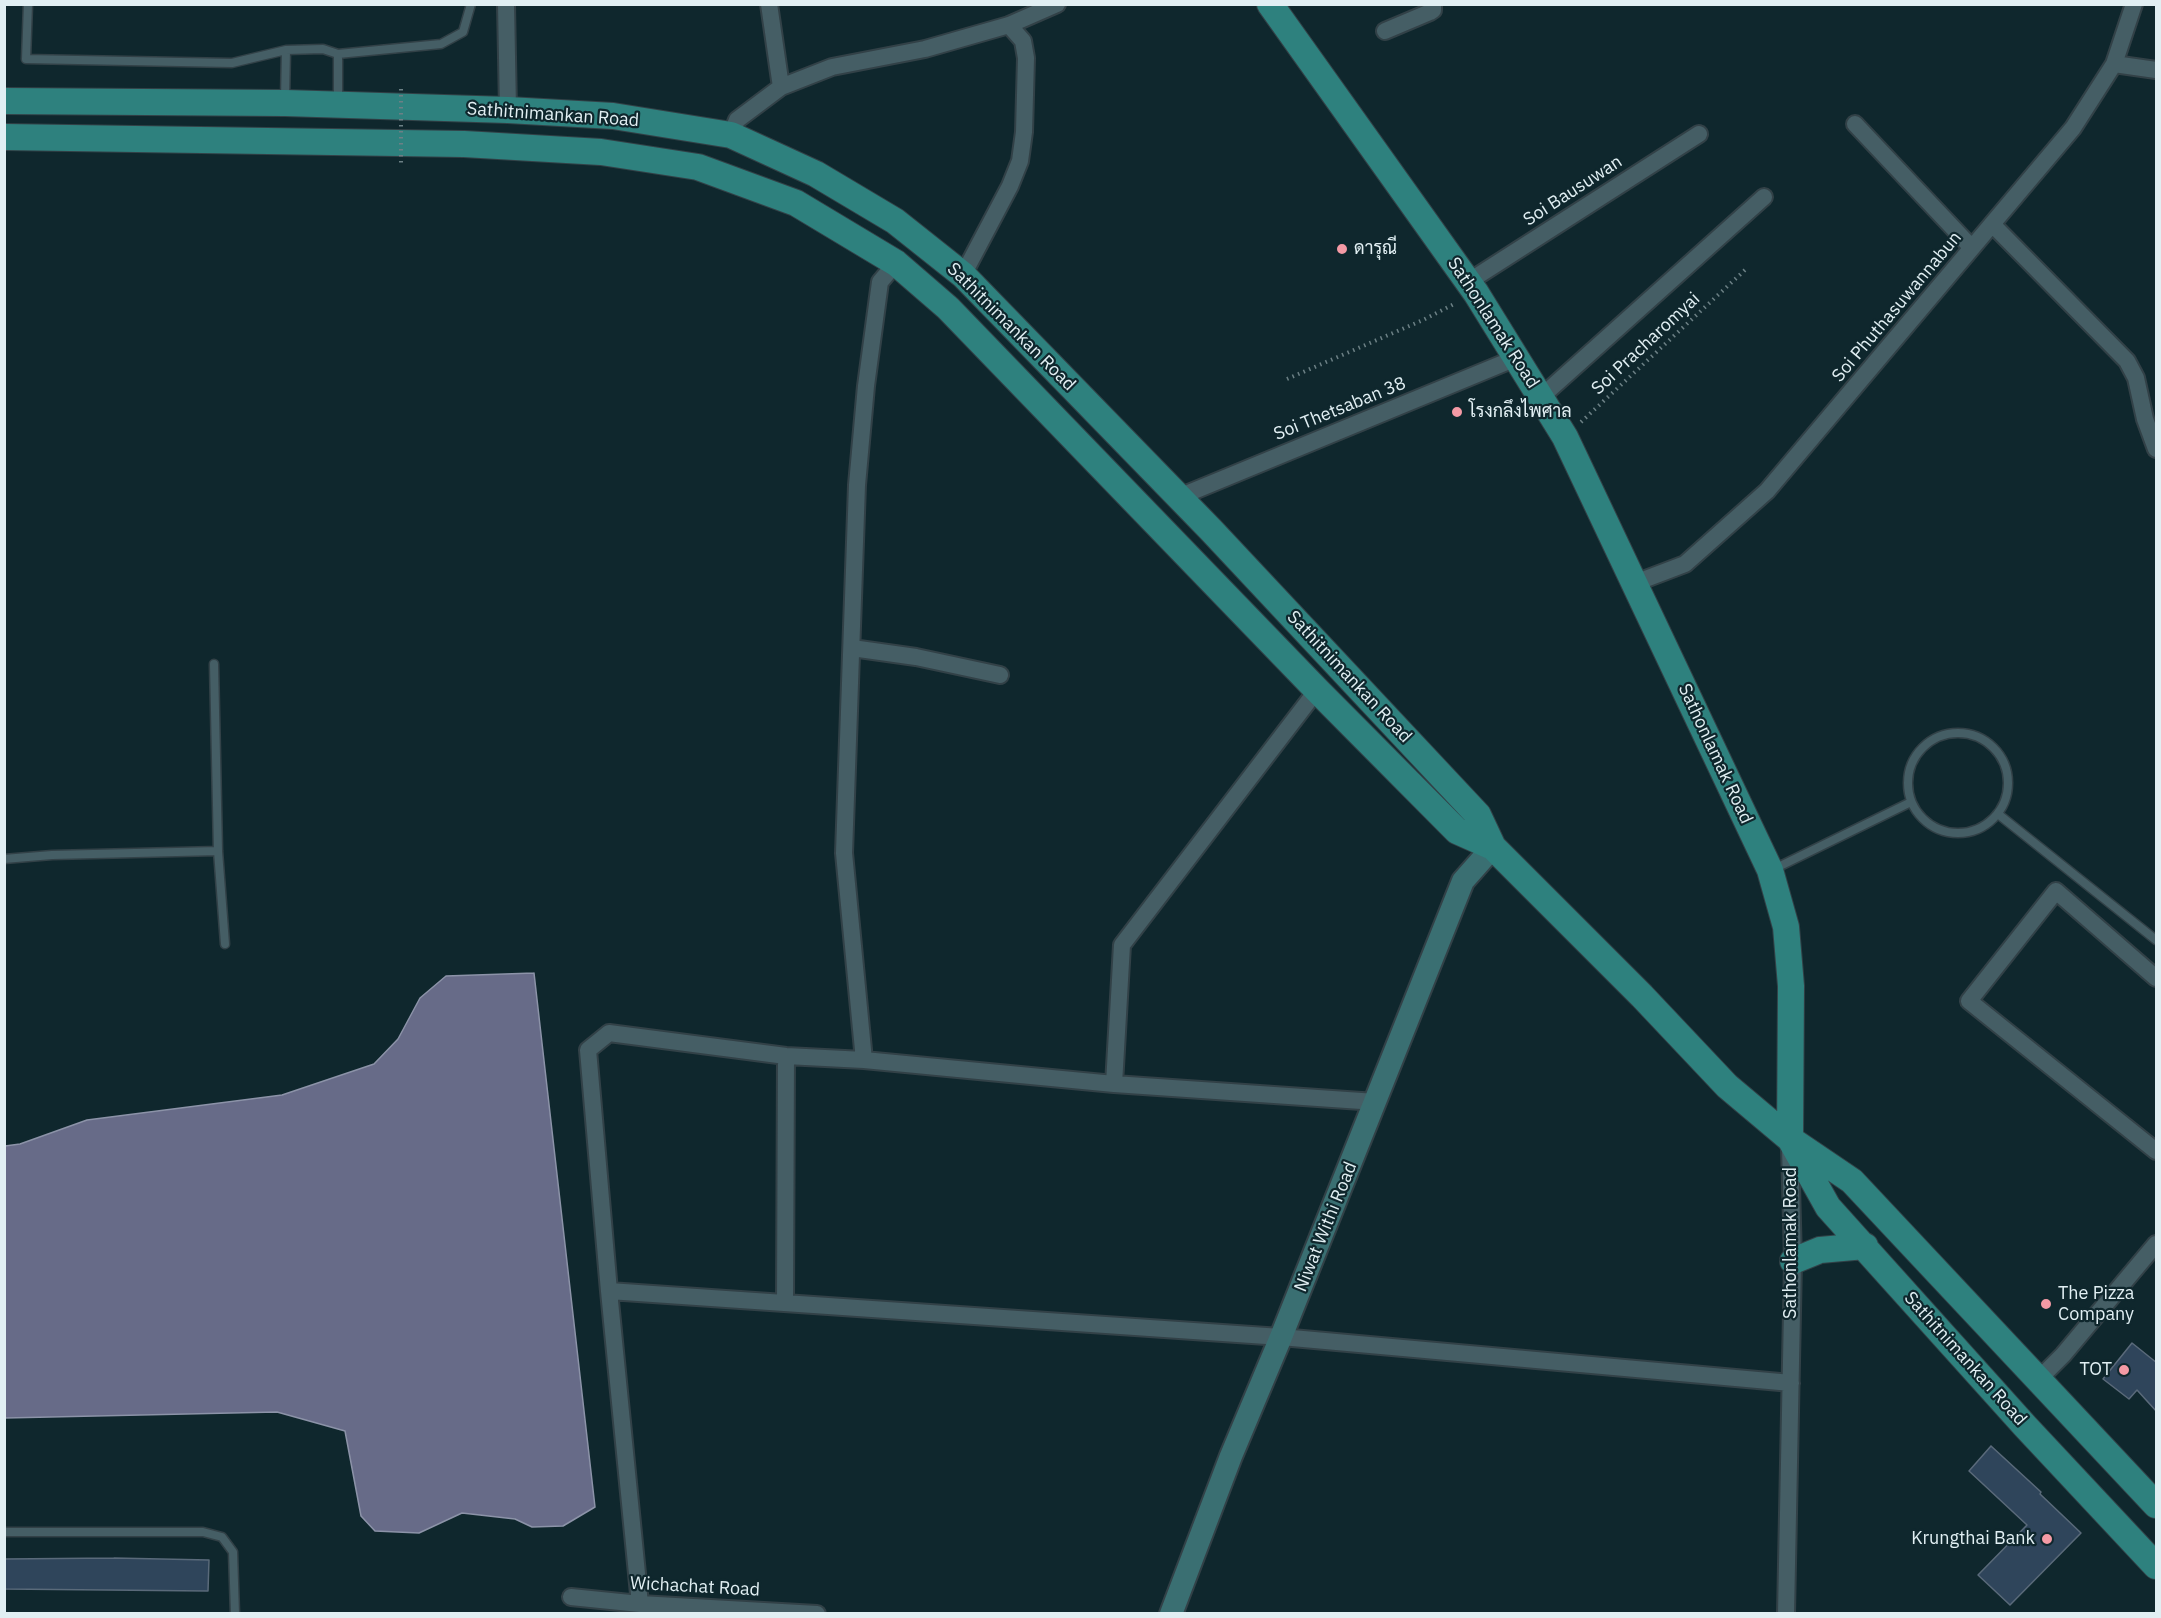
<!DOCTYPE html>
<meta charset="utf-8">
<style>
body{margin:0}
#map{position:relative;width:2161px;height:1618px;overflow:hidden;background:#0f272d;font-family:"IBM Plex Sans",sans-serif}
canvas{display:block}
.frame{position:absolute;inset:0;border:6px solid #e1eff3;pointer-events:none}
</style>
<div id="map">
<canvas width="2161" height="1618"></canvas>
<div class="frame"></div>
</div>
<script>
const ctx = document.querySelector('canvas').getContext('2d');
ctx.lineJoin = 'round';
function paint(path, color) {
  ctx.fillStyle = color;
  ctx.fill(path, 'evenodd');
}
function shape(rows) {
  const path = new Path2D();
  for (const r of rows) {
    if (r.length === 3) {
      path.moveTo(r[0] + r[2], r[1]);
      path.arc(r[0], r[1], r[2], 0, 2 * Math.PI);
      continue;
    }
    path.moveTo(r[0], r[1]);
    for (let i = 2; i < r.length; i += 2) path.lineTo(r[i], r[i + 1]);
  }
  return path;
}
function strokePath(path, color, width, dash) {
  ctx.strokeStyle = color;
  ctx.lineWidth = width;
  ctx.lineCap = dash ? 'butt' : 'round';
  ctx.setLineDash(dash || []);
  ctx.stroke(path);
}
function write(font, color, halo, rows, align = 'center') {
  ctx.font = font + ' "IBM Plex Sans",Sarabun,sans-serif';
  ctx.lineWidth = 4.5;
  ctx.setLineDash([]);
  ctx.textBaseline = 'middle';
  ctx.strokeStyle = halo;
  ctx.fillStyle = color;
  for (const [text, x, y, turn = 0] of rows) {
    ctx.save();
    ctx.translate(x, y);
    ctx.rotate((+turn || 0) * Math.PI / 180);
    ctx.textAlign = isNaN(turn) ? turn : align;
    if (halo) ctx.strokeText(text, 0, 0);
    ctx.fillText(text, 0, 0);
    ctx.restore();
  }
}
const water = shape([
 [534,973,595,1507,563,1526,532,1527,515,1519,462,1513,419,1533,375,1531,361,1516,345,1431,277,1412,5,1418,5,1146,20,1144,87,1120,282,1095,374,1064,398,1039,420,998,446,976,534,973]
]);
const building = shape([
 [2132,1343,2157,1363,2157,1412,2137,1390,2129,1399,2103,1379,2132,1343],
 [1991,1446,2041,1492,2040,1494,2081,1533,2010,1605,1978,1575,2027,1525,1969,1471,1991,1446],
 [114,1558,209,1560,208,1591,4,1589,4,1559,114,1558]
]);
const path = shape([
 [1287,379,1423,320,1456,303],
 [1581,422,1745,270]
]);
const service = shape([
 [28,4,26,59,232,63,286,50,323,49,338,54,441,44,463,32,471,4],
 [285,99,286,50],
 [338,102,338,54],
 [214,664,218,851,225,944],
 [1958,783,50],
 [1998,814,2156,940],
 [4,859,52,855,218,851],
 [1774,869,1911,802],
 [4,1532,203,1532,222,1537,233,1552,235,1614]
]);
const minor = shape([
 [506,4,508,110],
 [769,4,781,87],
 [1385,31,1430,12,1433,10,1433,4],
 [2114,64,2156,70],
 [1855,124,1972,248],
 [731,135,737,120,781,87,832,67,925,49,1009,25,1057,4],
 [1992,224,2127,361,2136,378,2145,419,2156,449],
 [963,275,1010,186,1020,161,1024,132,1026,58,1023,41,1009,25],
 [1468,282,1699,134],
 [1541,397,1764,197],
 [1179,497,1516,358],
 [1635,583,1685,564,1767,491,2073,128,2114,64,2134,4],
 [852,648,916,657,1000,675],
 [2156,978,2056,891,1969,1001,2156,1151],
 [864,1060,844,853,857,485,866,386,880,282,896,263],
 [1114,1084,1122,945,1317,690],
 [609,1291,1281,1337,1791,1383],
 [785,1303,786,1056],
 [2038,1380,2063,1355,2156,1244],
 [571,1597,640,1604,817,1614],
 [640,1604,609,1291,588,1050,609,1033,786,1056,864,1060,1114,1084,1376,1102],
 [1786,1614,1793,1261,1790,1146]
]);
const secondary = shape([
 [1171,1614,1231,1456,1281,1337,1463,881,1493,847]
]);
const primary = shape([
 [1270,4,1476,293,1565,437,1770,870,1786,927,1791,986,1790,1139,1828,1207,2025,1426,2156,1566],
 [4,101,285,103,508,110,613,116,731,135,816,174,895,221,963,275,1211,530,1478,815,1493,847,1642,996,1727,1086,1790,1139,1852,1181,2156,1505],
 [4,137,464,144,601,152,698,167,796,203,896,263,948,308,1317,690,1457,831,1493,847],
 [1793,1261,1820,1250,1865,1246]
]);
const pathBridge = shape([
 [401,89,401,166]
]);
const markers = [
 [1342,249,6,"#f49aa5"],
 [1457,412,6,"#f49aa5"],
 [2046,1304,6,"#f49aa5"],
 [2124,1370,6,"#f49aa5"],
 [2047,1539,6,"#f49aa5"]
];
const streetNames = [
 ["Sathitnimankan Road",553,115,4],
 ["Soi Bausuwan",1573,191,-33],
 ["Soi Phuthasuwannabun",1897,307,-50],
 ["Sathonlamak Road",1493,323,57],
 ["Sathitnimankan Road",1011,327,45],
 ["Soi Pracharomyai",1646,344,-43],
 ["Soi Thetsaban 38",1340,409,-22],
 ["Sathitnimankan Road",1349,677,47],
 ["Sathonlamak Road",1715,754,65],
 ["Niwat Withi Road",1326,1227,-68],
 ["Sathonlamak Road",1791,1243,-90],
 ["Sathitnimankan Road",1965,1359,48],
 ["Wichachat Road",695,1587,3]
];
const poiNames = [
 ["ดารุณี",1354,249],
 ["โรงกลึงไพศาล",1469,412],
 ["The Pizza",2058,1294],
 ["Company",2058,1315],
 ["TOT",2112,1370,"right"],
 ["Krungthai Bank",2035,1539,"right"]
];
paint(water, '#676b88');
strokePath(water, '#8c93a8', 1.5);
paint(building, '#2f455b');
strokePath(building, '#5a6a7a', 1.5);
strokePath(service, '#324147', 11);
strokePath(minor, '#324147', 20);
strokePath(secondary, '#324147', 26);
strokePath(primary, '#324147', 28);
strokePath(path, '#6c8085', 4, [1.5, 4.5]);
strokePath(service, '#455e65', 8);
strokePath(minor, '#455e65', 16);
strokePath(secondary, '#3a6f72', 22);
strokePath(primary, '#2e817e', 26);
strokePath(pathBridge, '#6c8085', 4, [1.5, 4.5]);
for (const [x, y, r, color] of markers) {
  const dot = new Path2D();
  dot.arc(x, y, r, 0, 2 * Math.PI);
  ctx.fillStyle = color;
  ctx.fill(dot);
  strokePath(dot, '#0f272d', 2);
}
write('18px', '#e1eff3', '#0f272d', streetNames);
write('18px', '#e1eff3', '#0f272d', poiNames, 'left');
</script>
